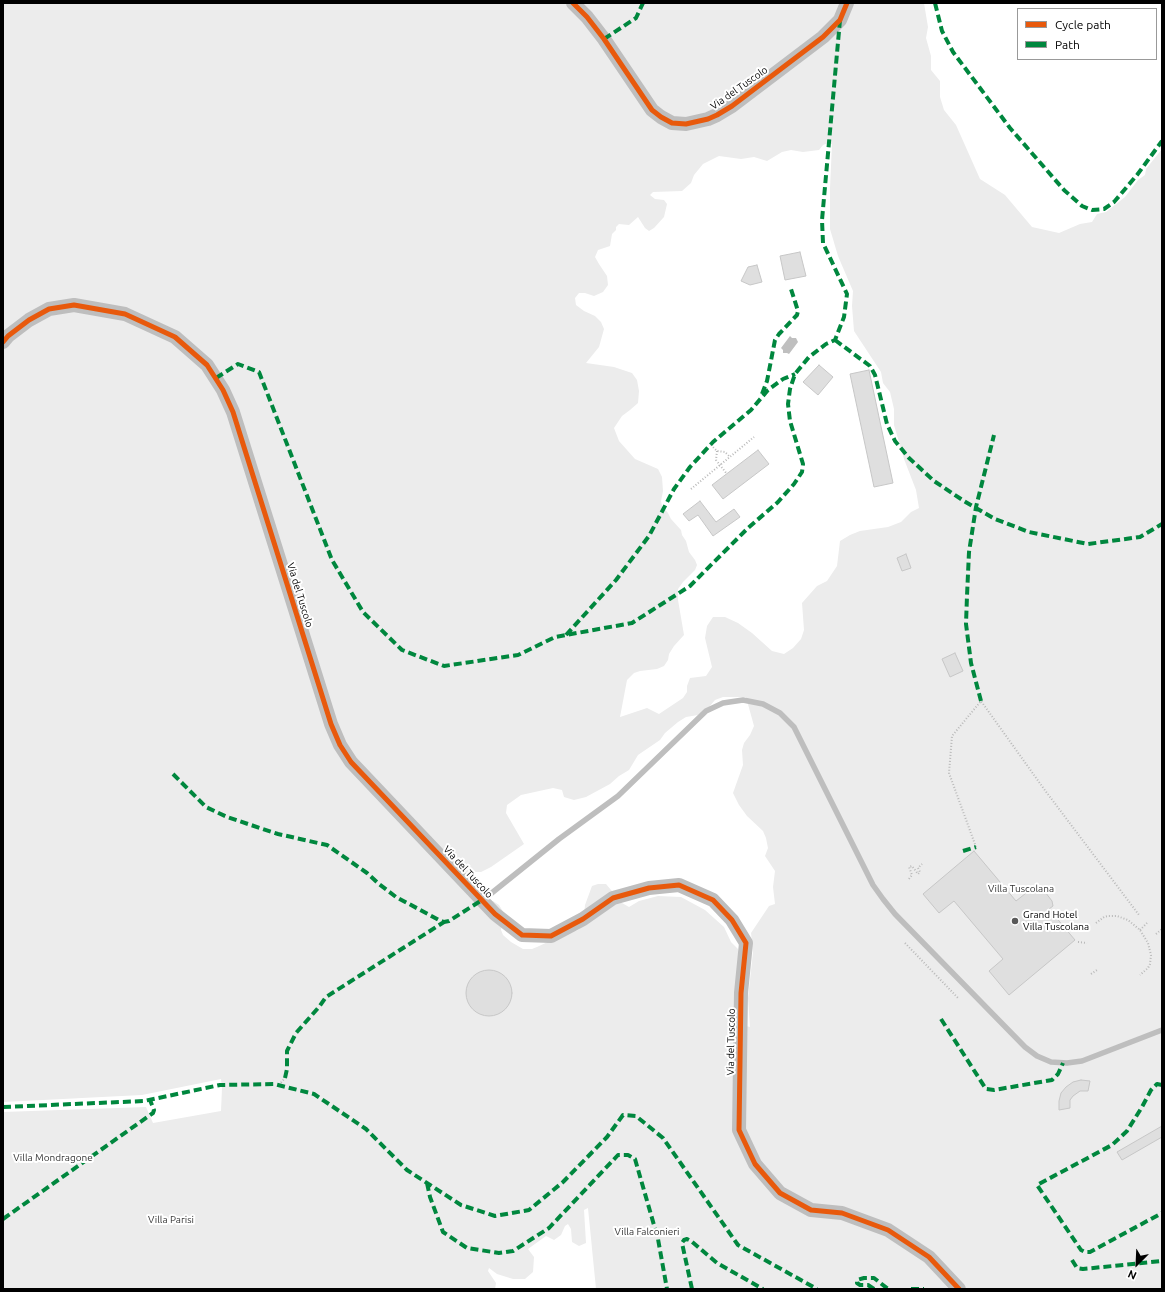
<!DOCTYPE html>
<style>
body{margin:0}
#map{position:relative;width:1165px;height:1292px;overflow:hidden;background:#fff;font-family:Ubuntu,sans-serif}
canvas{display:block}
.frame{position:absolute;inset:0;border:4px solid #000;pointer-events:none}
.legend{position:absolute;left:1017px;top:8px;width:140px;height:52px;box-sizing:border-box;background:#fff;border:1px solid #999;margin:0;padding:5px 7px;list-style:none;font-size:12px;color:#000}
.legend li{display:flex;align-items:center;gap:8px;height:20px}
.legend b{width:20px;border:1px solid #999}
.north{position:absolute;left:1117px;top:1244px;width:40px;height:40px;-webkit-text-stroke:3px #fff;paint-order:stroke;rotate:204deg;font-size:11px;font-weight:700;line-height:16px;text-align:center;color:#000}
.north::after{content:'';display:block;margin:auto;width:14px;height:18px;background:#000;clip-path:polygon(50% 0,100% 100%,50% 72%,0 100%)}
</style>
<div id="map">
<canvas width="1165" height="1292"></canvas>
<div class="frame"></div>
<ul class="legend">
<li><b style="height:5px;background:#e8590c"></b>Cycle path</li>
<li><b style="height:5px;background:#00873e"></b>Path</li>
</ul>
<div class="north">N</div>
</div>
<script>
const ctx = document.querySelector('canvas').getContext('2d');
ctx.lineJoin = 'round';
function paint(path, color) {
  ctx.fillStyle = color;
  ctx.fill(path, 'evenodd');
}
function shape(rows) {
  const path = new Path2D();
  for (const r of rows) {
    if (r.length === 3) {
      path.moveTo(r[0] + r[2], r[1]);
      path.arc(r[0], r[1], r[2], 0, 2 * Math.PI);
      continue;
    }
    path.moveTo(r[0], r[1]);
    for (let i = 2; i < r.length; i += 2) path.lineTo(r[i], r[i + 1]);
  }
  return path;
}
function strokePath(path, color, width, dash) {
  ctx.strokeStyle = color;
  ctx.lineWidth = width;
  ctx.lineCap = dash ? 'butt' : 'round';
  ctx.setLineDash(dash || []);
  ctx.stroke(path);
}
function write(font, color, halo, rows, align = 'center') {
  ctx.font = font + ' Ubuntu,sans-serif';
  ctx.lineWidth = 4;
  ctx.setLineDash([]);
  ctx.textBaseline = 'middle';
  ctx.strokeStyle = halo;
  ctx.fillStyle = color;
  for (const [text, x, y, turn = 0] of rows) {
    ctx.save();
    ctx.translate(x, y);
    ctx.rotate((+turn || 0) * Math.PI / 180);
    ctx.textAlign = isNaN(turn) ? turn : align;
    if (halo) ctx.strokeText(text, 0, 0);
    ctx.fillText(text, 0, 0);
    ctx.restore();
  }
}
const green = shape([
 [3,3,924,3,928,27,926,38,931,56,931,70,940,81,940,97,944,110,956,125,980,179,1005,195,1032,227,1059,233,1080,224,1092,222,1097,214,1106,212,1125,197,1138,180,1145,175,1146,169,1162,149,1162,1289,596,1289,588,1208,584,1210,586,1243,579,1246,572,1242,571,1229,568,1224,565,1226,561,1235,554,1240,546,1236,528,1249,534,1257,533,1272,525,1279,513,1279,497,1274,489,1268,488,1271,496,1283,495,1289,3,1289,3,1112,146,1107,153,1123,221,1111,222,1088,221,1079,142,1095,3,1102],
 [828,143,832,144,830,188,830,229,838,256,853,291,852,306,854,331,881,372,883,383,890,392,894,409,894,425,904,459,916,490,919,508,911,512,901,522,888,527,860,531,850,535,840,541,837,566,827,581,817,586,802,603,804,630,801,639,793,648,784,654,772,651,752,633,738,623,725,617,713,617,707,626,705,638,712,667,706,676,690,678,687,686,687,692,683,698,659,714,647,708,620,717,627,680,634,673,640,671,657,669,664,666,668,660,669,654,674,646,684,635,678,600,678,589,683,582,695,570,697,565,695,560,689,552,686,541,682,535,681,530,671,519,668,513,662,506,661,501,663,491,662,477,658,469,635,459,619,441,614,428,622,416,630,410,638,403,639,391,637,380,632,373,614,367,586,363,599,347,604,329,601,322,595,316,584,311,576,305,575,298,579,293,585,293,594,296,603,292,608,285,607,276,599,264,595,257,598,250,610,246,612,234,616,230,616,227,619,224,629,225,638,217,645,228,649,231,654,228,664,217,667,204,664,200,655,199,650,195,653,192,682,191,691,183,694,175,703,164,719,156,741,159,754,157,767,161,782,152,791,150,803,152,819,150,823,145],
 [723,697,746,697,754,726,750,735,744,743,742,750,743,765,733,793,739,805,747,816,763,831,766,838,768,848,765,856,775,871,773,887,775,904,769,906,751,933,753,952,748,998,750,1027,734,1023,739,954,738,949,731,942,724,927,705,910,681,897,658,896,639,901,629,907,622,903,606,884,598,884,592,886,585,905,583,925,578,930,567,933,537,947,532,949,523,949,511,942,503,935,501,930,504,913,499,905,493,901,468,896,463,884,452,875,472,872,481,872,491,867,524,844,506,813,507,805,521,795,553,788,562,790,564,797,574,800,586,797,610,784,619,776,629,770,638,755,660,740,665,733,678,722,686,717,698,715,709,707,715,700]
]);
const water = shape([
 [790,336,792,338,796,338,798,342,789,354,787,353,783,353,783,350,781,348]
]);
const building = shape([
 [800,252,806,276,785,280,780,256,800,252],
 [757,265,762,282,750,285,741,281,748,267,757,265],
 [819,365,833,377,818,395,803,382,819,365],
 [869,370,893,483,874,487,850,374,869,370],
 [758,450,769,464,723,499,712,485,758,450],
 [700,501,716,522,734,509,740,517,713,536,698,515,689,521,683,514,700,501],
 [906,554,911,568,902,571,897,558,906,554],
 [955,653,963,671,950,677,942,659,955,653],
 [974,851,1016,901,1035,886,1042,888,1052,901,1053,906,1049,909,1075,940,1009,995,989,971,1003,959,954,901,939,913,923,894,974,851],
 [489,993,23],
 [1081,1080,1090,1081,1088,1091,1080,1091,1073,1096,1070,1100,1070,1108,1059,1110,1059,1101,1061,1093,1066,1087,1073,1082,1081,1080],
 [1162,1126,1162,1137,1122,1160,1117,1152,1162,1126]
]);
const path = shape([
 [711,445,717,451,725,452,730,457],
 [717,451,716,460,727,474],
 [691,489,754,437],
 [976,847,949,773,952,736,981,701,1044,789,1139,915],
 [909,879,912,875,909,867,912,866,918,874,920,872,918,868,922,864],
 [1096,923,1104,917,1108,916,1117,916,1128,920,1140,930,1148,943,1151,955,1150,964,1148,968,1140,975],
 [1140,930,1147,923],
 [1156,934,1162,929],
 [1078,942,1087,943],
 [905,943,958,998],
 [1091,974,1097,970],
 [279,1085,285,1078]
]);
const service = shape([
 [483,900,559,839,618,796,706,711,723,703,743,700,763,704,780,713,794,727,873,885,883,899,895,914,1025,1047,1037,1056,1051,1062,1067,1063,1082,1061,1162,1030]
]);
const tertiary = shape([
 [573,3,587,17,604,39,652,110,661,117,672,123,686,124,708,119,717,115,732,106,823,37,840,20,847,3],
 [3,342,8,336,29,320,49,309,74,305,125,314,175,337,207,365,223,390,233,412,331,724,340,745,351,762,495,914,522,935,551,936,583,919,613,898,649,888,679,885,713,900,732,920,746,943,741,993,739,1130,755,1164,780,1193,811,1210,842,1213,888,1230,929,1257,959,1289]
]);
const quiet = shape([
 [935,3,942,31,953,52,1010,128,1064,190,1082,206,1092,210,1104,209,1114,202,1137,175,1162,141],
 [604,39,636,18,643,3],
 [835,340,870,366,875,375,887,424,895,441,909,458,934,481,964,501,995,519,1029,532,1088,544,1140,537,1162,524],
 [216,378,238,364,259,372,332,560,363,612,402,650,444,666,518,655,555,637,632,623,690,586,748,528,778,502,794,484,802,472,803,464,790,421,788,404,790,389,795,374,809,357,826,344,835,340,844,317,847,294,823,243,822,220,840,20],
 [762,394,767,381,775,340,779,334,797,315,798,311,791,289],
 [566,635,616,580,649,536,674,489,690,467,713,442,751,410,768,390,783,379,795,374],
 [981,701,971,663,966,624,967,596,969,552,976,507,994,435],
 [173,774,206,807,227,817,278,834,327,845,367,873,379,884,396,897,439,920,444,922,449,921,482,900],
 [963,851,976,847],
 [941,1019,986,1089,994,1090,1052,1080,1058,1074,1063,1063],
 [285,1078,287,1069,287,1051,296,1033,319,1007,326,997,444,922],
 [1162,1085,1157,1084,1151,1090,1142,1107,1127,1131,1112,1145,1037,1185,1081,1250,1085,1252,1090,1252,1162,1213],
 [3,1107,144,1101,220,1085,274,1084,314,1094,366,1129,407,1170,461,1205,495,1216,529,1210,563,1182,607,1137,623,1115,636,1116,663,1138,738,1245,817,1289],
 [427,1183,430,1197,443,1232,467,1248,499,1253,513,1251,549,1228,618,1155,628,1155,635,1159,658,1239,667,1289],
 [3,1219,153,1113,154,1110,150,1100],
 [1072,1260,1077,1268,1083,1269,1162,1261],
 [692,1289,682,1243,684,1240,687,1239,691,1241,717,1263,763,1289],
 [874,1289,868,1285,860,1285,857,1283,857,1280,864,1278,874,1278,888,1289],
 [911,1289,924,1289]
]);
const cycleway = shape([
 [573,3,587,17,604,39,652,110,661,117,672,123,686,124,708,119,717,115,732,106,823,37,840,20,847,3],
 [3,342,8,336,29,320,49,309,74,305,125,314,175,337,207,365,223,390,233,412,331,724,340,745,351,762,495,914,522,935,551,936,583,919,613,898,649,888,679,885,713,900,732,920,746,943,741,993,739,1130,755,1164,780,1193,811,1210,842,1213,888,1230,929,1257,959,1289]
]);
const markers = [
 [1015,921,4,"#595959"]
];
const streetNames = [
 ["Via del Tuscolo",739,88,-35],
 ["Via del Tuscolo",300,595,73],
 ["Via del Tuscolo",468,872,47],
 ["Via del Tuscolo",731,1042,-89]
];
const parkNames = [
 ["Villa Tuscolana",1021,889],
 ["Villa Mondragone",53,1158],
 ["Villa Parisi",171,1220],
 ["Villa Falconieri",647,1232]
];
const poiNames = [
 ["Grand Hotel",1023,915],
 ["Villa Tuscolana",1023,927]
];
paint(green, '#ececec');
paint(water, '#bfbfbf');
paint(building, '#dfdfdf');
strokePath(building, '#c7c7c7', 1);
strokePath(path, '#b9b9b9', 2, [1, 2]);
strokePath(service, '#bebebe', 5.5);
strokePath(tertiary, '#bebebe', 14);
strokePath(quiet, '#00873e', 4, [8, 4]);
strokePath(cycleway, '#e8590c', 5);
for (const [x, y, r, color] of markers) {
  const dot = new Path2D();
  dot.arc(x, y, r, 0, 2 * Math.PI);
  ctx.fillStyle = color;
  ctx.fill(dot);
  strokePath(dot, '#fff', 1.5);
}
write('10px', '#000', '#fff', streetNames);
write('10px', '#333', '#fff', parkNames);
write('10px', '#000', '#fff', poiNames, 'left');
</script>
